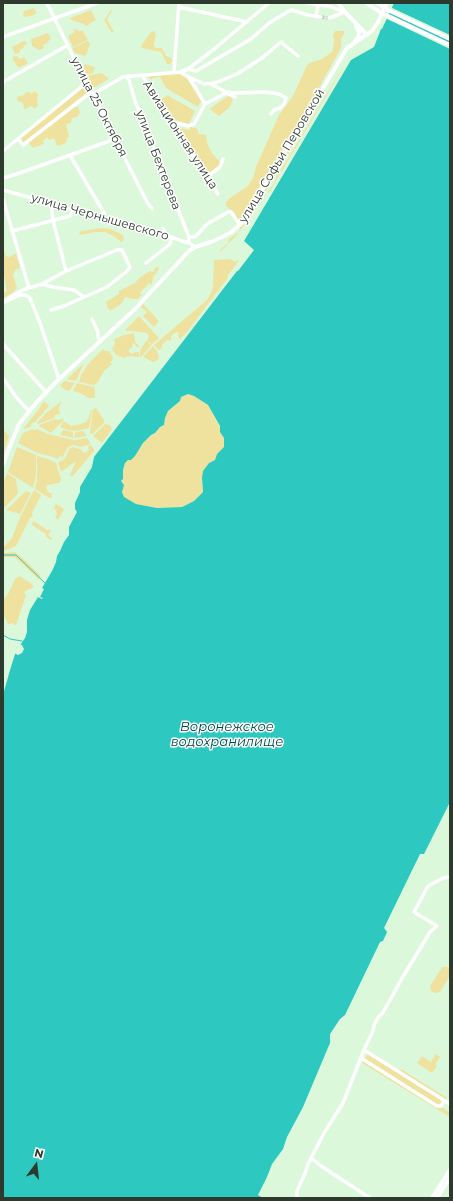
<!DOCTYPE html>
<meta charset="utf-8">
<style>
body{margin:0}
#map{position:relative;width:453px;height:1201px;overflow:hidden;background:#dcf8db;font-family:Montserrat,sans-serif}
canvas{display:block}
.frame{position:absolute;inset:0;border:4px solid #2f3a2f;pointer-events:none}
.north{position:absolute;left:16px;top:1145px;width:40px;height:40px;-webkit-text-stroke:3px #fff;paint-order:stroke;rotate:15deg;font-size:11px;font-weight:700;line-height:16px;text-align:center;color:#2f3a2f}
.north::after{content:'';display:block;margin:auto;width:14px;height:18px;background:#2f3a2f;clip-path:polygon(50% 0,100% 100%,50% 72%,0 100%)}
</style>
<div id="map">
<canvas width="453" height="1201"></canvas>
<div class="frame"></div>
<div class="north">N</div>
</div>
<script>
const ctx = document.querySelector('canvas').getContext('2d');
ctx.lineJoin = 'round';
function paint(path, color) {
  ctx.fillStyle = color;
  ctx.fill(path, 'evenodd');
}
function shape(rows) {
  const path = new Path2D();
  for (const r of rows) {
    path.moveTo(r[0], r[1]);
    for (let i = 2; i < r.length; i += 2) path.lineTo(r[i], r[i + 1]);
  }
  return path;
}
function strokePath(path, color, width, dash) {
  ctx.strokeStyle = color;
  ctx.lineWidth = width;
  ctx.lineCap = dash ? 'butt' : 'round';
  ctx.setLineDash(dash || []);
  ctx.stroke(path);
}
function write(font, color, halo, rows, align = 'center') {
  ctx.font = font + ' Montserrat,sans-serif';
  ctx.lineWidth = 3;
  ctx.setLineDash([]);
  ctx.textBaseline = 'middle';
  ctx.strokeStyle = halo;
  ctx.fillStyle = color;
  for (const [text, x, y, turn = 0] of rows) {
    ctx.save();
    ctx.translate(x, y);
    ctx.rotate((+turn || 0) * Math.PI / 180);
    ctx.textAlign = isNaN(turn) ? turn : align;
    if (halo) ctx.strokeText(text, 0, 0);
    ctx.fillText(text, 0, 0);
    ctx.restore();
  }
}
const green = shape([
 [34,8,37,13,31,16,24,17,23,13,24,11],
 [91,10,96,20,90,23,90,24,86,26,84,24,71,20,70,18],
 [111,10,112,11,107,19,114,32,111,32,104,20],
 [73,28,79,31,83,31,88,40,73,47,68,36,75,32],
 [154,31,156,34,154,43,154,47,157,48,162,48,166,56,171,58,172,61,170,64,167,64,161,52,142,48,141,46,151,32],
 [335,31,344,31,344,34,341,39,341,48,311,102,252,199,244,216,239,219,237,218,235,213,226,206,226,202,230,198,248,186,253,178,256,167,279,115,293,96,307,65,310,63,322,59,332,52,333,49,334,40,333,35],
 [48,33,51,38,47,43,43,45,44,48,39,50,32,46,31,39],
 [24,41,26,42,27,44,23,46,24,48,21,49,19,53,15,54,12,47],
 [88,41,90,44,86,55,85,56,75,53,72,48],
 [17,56,20,59,24,57,28,63,19,68,13,60,13,57],
 [85,64,95,67,93,73,86,75,83,69],
 [343,67,343,68,269,193,268,192,275,181,276,178],
 [102,73,109,79,93,88,87,76],
 [180,74,186,78,202,101,199,104,198,107,166,88,160,77,153,78,152,80,149,78,150,76],
 [86,85,89,92,24,143,21,138],
 [325,89,324,93,254,211,237,235,220,252,220,250,228,243,229,239,239,232,240,227,249,216],
 [35,91,38,94,37,102,38,106,34,109,32,106,25,109,23,108,24,106,21,101,19,102,17,99,17,97,24,95,26,92,30,92,31,94],
 [167,95,195,111,189,124,173,119,161,100],
 [228,96,231,97,233,100,229,108,219,116,210,109,216,104],
 [73,107,78,107,80,113,77,117,72,118,71,123,66,124,69,137,67,138,66,143,57,146,54,138,49,140,47,137,43,141,44,144,33,148,28,142],
 [190,127,198,129,198,134,206,135,207,142,211,152,219,161,220,166,208,175,178,130,180,128,190,130],
 [101,228,110,229,123,235,124,240,121,242,114,236,105,232,94,232,81,235,79,233,81,231],
 [3,246,6,256,8,257,16,254,20,268,15,270,13,275,17,288,11,294,3,298,3,293,7,291,3,272],
 [230,259,236,262,238,260,239,261,228,275,227,279,187,332,179,340,178,332,176,332,171,336,171,341,168,340,166,341,162,344,162,347,161,349,159,350,157,349,154,345,207,300,211,293,213,286,214,260],
 [156,267,158,267,159,269,153,277,152,285,149,283,140,293,142,295,138,299,132,299,125,297,122,303,114,309,111,310,108,309,106,302,117,295,119,294,119,291,135,283,140,277,150,271,153,272],
 [143,304,158,320,158,322,154,327,143,316,147,312,141,307],
 [139,316,159,338,152,344,147,341,149,336,147,333,134,331,127,331,125,330],
 [134,333,135,342,139,346,138,348,133,343,132,344,133,346,128,351,132,354,135,352,139,352,139,357,130,356,122,358,121,356,120,357,117,355,116,355,112,349,115,344,114,339,124,335],
 [146,341,152,345,141,357,140,357,140,350],
 [153,346,158,353,159,359,153,362,143,357],
 [103,349,105,351,109,351,113,357,112,361,110,361,112,364,104,371,98,382,94,385,79,382,81,375,89,363],
 [84,363,76,381,67,379],
 [65,381,75,383,69,391,65,390,60,385],
 [77,383,94,387,95,390,95,398,89,398,80,393,73,391],
 [188,394,194,396,208,405,220,427,220,432,224,438,224,448,217,454,215,460,209,463,202,478,203,492,194,501,182,507,157,508,136,504,124,498,122,492,124,485,121,481,123,479,123,470,125,463,128,460,135,456,143,443,151,435,155,433,160,427,164,425,165,418,168,411,180,401,181,397],
 [44,401,49,406,48,407,35,422,32,423,30,427,23,429,38,410],
 [62,401,59,407,60,414,55,415,54,418,38,424,37,423,46,413],
 [96,408,104,420,104,423,92,434,90,433,93,409],
 [91,410,92,411,89,428,76,431,74,430,73,431,67,430,60,427,64,421,71,426,81,424,86,422,89,417],
 [55,419,58,420,62,419,64,420,51,433,39,426,39,425],
 [105,424,110,425,112,429,102,443,93,436],
 [32,429,35,430,37,429,48,434,69,439,75,440,87,438,91,444,81,447,73,445,70,446,68,447,62,458,61,456,59,457,59,458,57,459,54,457,37,453,18,443,23,433],
 [63,430,73,432,73,438,60,435],
 [5,431,9,436,3,454,3,432],
 [83,431,87,436,74,438,76,432],
 [91,445,94,450,94,451,72,477,70,475,76,461,61,472,58,462,62,461,66,457,69,449,73,447,82,450,83,453,89,451,88,446],
 [17,447,36,455,36,475,33,488,8,472],
 [37,456,48,459,56,463,61,479,60,482,59,483,48,485,46,487,48,492,52,494,51,499,35,489,37,479],
 [7,473,16,479,18,492,17,495,3,509,3,485],
 [34,490,41,495,32,513,33,516,30,518,16,546,4,551,4,553,15,552,26,561,41,576,39,580,18,560,14,557,3,557,3,548,12,538,20,517],
 [26,491,31,493,20,514,6,510],
 [56,504,64,509,58,520,55,517,57,514,56,510,54,508],
 [34,521,47,530,51,530,48,535,52,538,51,540,46,537,46,534,32,525,32,523],
 [19,576,31,583,34,587,25,591,24,593,26,595,16,625,14,625,13,623,8,624,3,613,3,600,8,594,15,579],
 [443,967,447,967,450,969,450,976,440,992,434,993,431,991,430,986,441,969],
 [369,1052,399,1071,401,1069,447,1098,442,1107,450,1113,450,1117,362,1063],
 [436,1054,440,1057,435,1064,437,1066,432,1073,417,1063,422,1056,432,1063,431,1061]
]);
const water = shape([
 [394,3,450,3,450,802,424,854,420,854,384,928,387,932,383,941,380,942,345,1015,340,1019,330,1034,330,1043,303,1107,287,1137,283,1149,272,1164,267,1177,258,1195,263,1198,3,1198,3,695,10,670,16,651,25,638,27,632,27,620,30,610,38,597,42,599,43,598,40,597,44,589,42,588,52,571,56,562,57,556,60,551,64,542,69,535,69,527,77,512,75,509,75,503,80,492,80,487,92,467,94,457,237,271,238,271,254,250,244,241,351,60,374,47,381,29,382,29],
 [188,394,194,396,208,405,220,426,220,432,224,438,224,447,217,454,215,460,209,463,203,471,202,478,203,492,194,501,182,507,157,508,136,504,124,497,122,492,124,485,121,481,123,479,123,470,125,463,128,460,131,460,135,456,143,443,151,435,155,433,160,427,164,425,165,418,168,411,180,401,181,397]
]);
const pier = shape([
 [390,7,450,35,450,41,388,12],
 [387,13,450,43,450,49,385,18],
 [18,644,22,645,24,649,22,653,18,655,14,653]
]);
const stream = shape([
 [3,555,16,555,45,583],
 [3,635,10,639,22,641]
]);
const minorTunnel = shape([
 [321,17,329,18]
]);
const minor = shape([
 [47,3,84,79,91,92,93,93,115,139,147,202,152,209],
 [308,3,332,7,344,12],
 [179,7,247,22],
 [316,17,318,5],
 [329,18,345,12],
 [3,37,97,3],
 [188,69,196,71,251,39,269,23,289,11,292,10,308,15,321,17],
 [174,72,179,3],
 [180,72,188,69,213,50,269,3],
 [142,75,218,194],
 [128,76,135,101,189,237,189,243],
 [189,77,204,84,215,83,237,74,262,58,281,42,298,56],
 [3,82,68,45],
 [211,84,226,92,235,93,266,92,279,94,286,98,284,104,280,108,274,110,271,114],
 [93,93,97,92,123,77,180,72,189,77,205,104],
 [172,122,188,126,194,124,205,104,226,93,235,97],
 [18,139,23,145,91,92],
 [3,151,86,83],
 [70,155,104,213,104,218],
 [207,177,220,167,223,159],
 [3,178,17,174,115,139],
 [3,190,167,236,189,243,195,247],
 [3,199,29,288],
 [51,204,53,220,66,271],
 [163,228,167,236],
 [12,231,70,216,73,210],
 [189,237,195,237,207,224,228,212,231,212,240,225],
 [146,263,170,244,172,237],
 [42,284,53,287,74,290,84,297],
 [7,301,20,295,25,295,30,298,40,323,59,379],
 [3,303,10,297,25,289,42,284,66,271,117,250,122,250,130,267,126,272,107,287,64,306,51,310],
 [92,319,98,332,98,337,101,341],
 [3,344,46,392],
 [3,378,16,397,29,411],
 [364,1050,450,1104],
 [361,1058,437,1106,441,1106,444,1101],
 [311,1158,321,1166,370,1198],
 [297,1198,297,1191,306,1171,308,1164,324,1133,343,1103,364,1050,373,1031,374,1025,379,1016,382,1014,404,975,430,932,437,926,414,912,428,886,443,878,450,877]
]);
const major = shape([
 [338,3,345,12,367,35],
 [366,3,385,15,450,45],
 [377,3,388,10,450,39],
 [355,41,358,38,359,32,356,26],
 [3,464,12,441,19,424,36,403,56,382,135,309,189,251,195,247,211,242,220,238,230,233,243,222,344,53,347,48,372,31,378,22,387,3],
 [432,1198,450,1170],
 [437,1198,450,1178]
]);
const streetNames = [
 ["улица 25 Октября",99,107,63],
 ["Авиационная улица",180,135,57],
 ["улица Софьи Перовской",282,156,-59],
 ["улица Бехтерева",158,160,69],
 ["улица Чернышевского",100,217,16]
];
const waterNames = [
 ["Воронежское",227,727],
 ["водохранилище",227,742]
];
paint(green, '#efe29e');
paint(water, '#2dc9c0');
paint(pier, '#dcf8db');
strokePath(stream, '#2dc9c0', 1);
strokePath(minorTunnel, '#b9d2b9', 3.5, [3.5, 2]);
strokePath(minor, '#fff', 3.5);
strokePath(major, '#fff', 4);
write('12px', '#2f3a2f', '#fff', streetNames);
write('italic 13px', '#014643', '#fff', waterNames);
</script>
